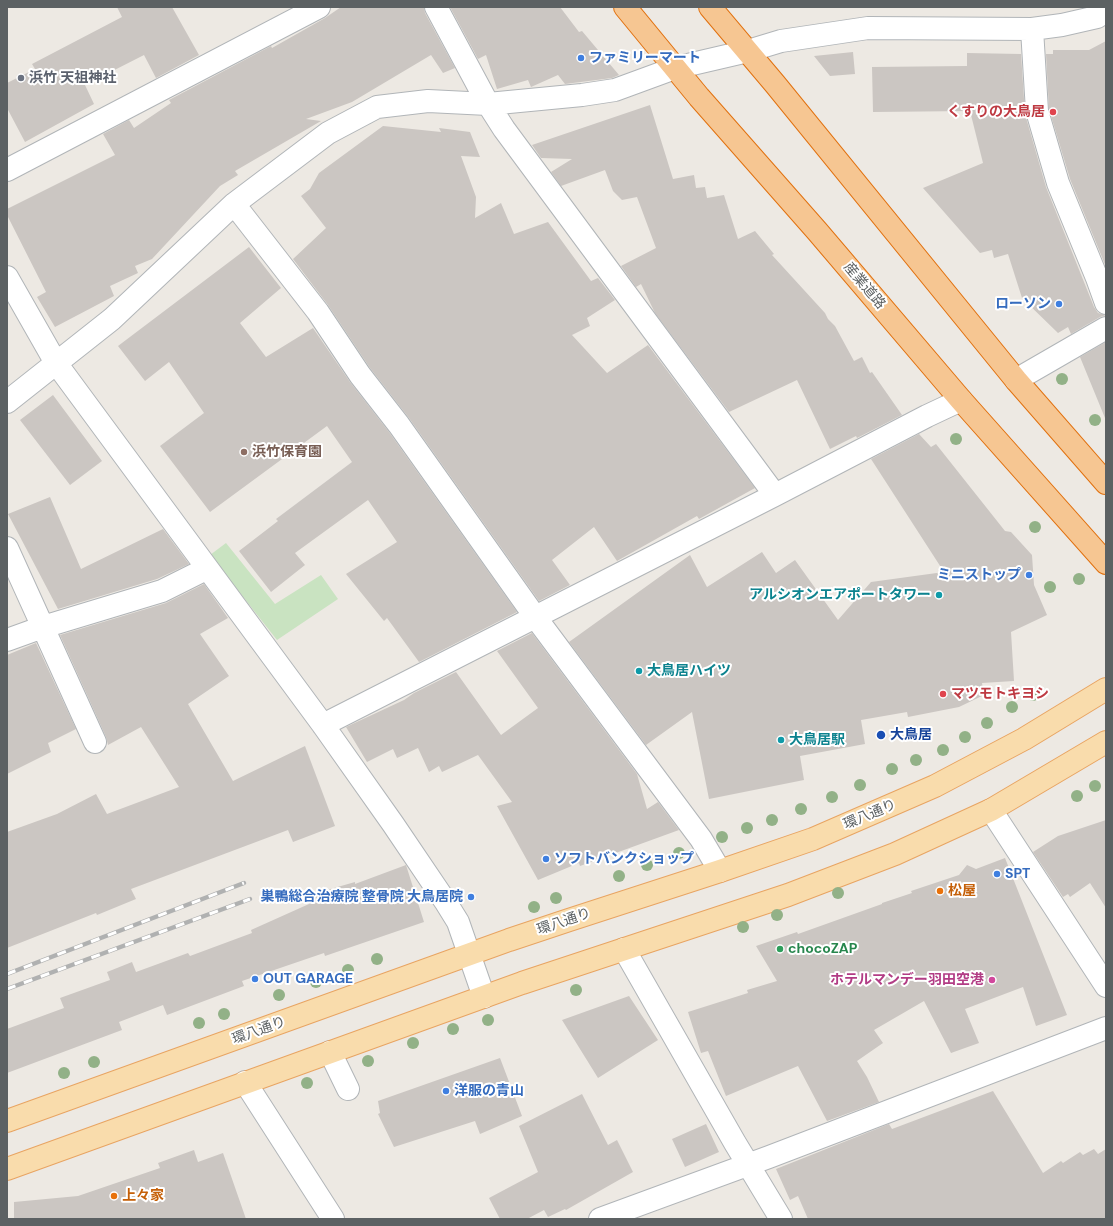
<!DOCTYPE html>
<meta charset="utf-8">
<style>
body{margin:0}
#map{position:relative;width:1113px;height:1226px;overflow:hidden;background:#ede9e3;font-family:"DM Sans",sans-serif}
canvas{display:block}
.frame{position:absolute;inset:0;border:8px solid #5c6163;pointer-events:none}
</style>
<div id="map">
<canvas width="1113" height="1226"></canvas>
<div class="frame"></div>
</div>
<script>
const ctx = document.querySelector('canvas').getContext('2d');
ctx.lineJoin = 'round';
function paint(path, color) {
  ctx.fillStyle = color;
  ctx.fill(path, 'evenodd');
}
function shape(rows) {
  const path = new Path2D();
  for (const r of rows) {
    path.moveTo(r[0], r[1]);
    for (let i = 2; i < r.length; i += 2) path.lineTo(r[i], r[i + 1]);
  }
  return path;
}
function strokePath(path, color, width, dash) {
  ctx.strokeStyle = color;
  ctx.lineWidth = width;
  ctx.lineCap = dash ? 'butt' : 'round';
  ctx.setLineDash(dash || []);
  ctx.stroke(path);
}
function write(font, color, halo, rows, align = 'center') {
  ctx.font = font + ' "DM Sans","Noto Sans JP",sans-serif';
  ctx.lineWidth = 4;
  ctx.setLineDash([]);
  ctx.textBaseline = 'middle';
  ctx.strokeStyle = halo;
  ctx.fillStyle = color;
  for (const [text, x, y, turn = 0] of rows) {
    ctx.save();
    ctx.translate(x, y);
    ctx.rotate((+turn || 0) * Math.PI / 180);
    ctx.textAlign = isNaN(turn) ? turn : align;
    if (halo) ctx.strokeText(text, 0, 0);
    ctx.fillText(text, 0, 0);
    ctx.restore();
  }
}
const green = shape([
 [226,543,275,604,321,575,338,599,277,640,210,555]
]);
const building = shape([
 [117,7,172,7,199,55,156,78,144,55,85,85,94,104,25,142,7,108,7,83,35,69,32,64,122,17],
 [341,7,424,7,425,13,455,68,443,73,431,55,352,102,306,119,321,121,235,171,238,175,220,186,152,259,135,266,138,273,110,286,114,296,55,327,37,297,46,292,7,215,7,209,115,155,103,134,129,120,134,128,171,103,169,100,271,46,272,48,325,18],
 [450,7,560,7,579,32,582,31,619,75,612,78,565,84,558,75,531,87,528,80,497,89,486,55,478,59],
 [1106,41,1106,267,1070,179,1049,109,1046,54,1053,54,1053,50,1089,50],
 [853,52,855,74,830,76,814,56],
 [967,53,1021,54,1025,114,1046,187,1094,307,1098,313,1106,315,1100,317,1071,334,1068,327,1058,333,1022,298,1008,254,994,258,992,250,980,253,923,188,983,163,970,111,873,112,872,67,967,66],
 [650,105,673,179,694,175,696,188,705,187,707,198,724,195,738,239,755,231,774,254,772,255,825,313,828,319,835,326,854,361,862,357,870,373,872,372,902,415,857,438,856,436,830,449,797,380,729,412,655,313,641,284,636,287,621,266,656,248,637,197,622,200,613,191,605,170,561,186,551,172,572,159,541,158,532,145],
 [383,126,441,132,439,128,470,132,480,157,461,156,476,197,475,218,501,203,514,234,548,222,591,281,598,278,615,300,587,318,590,326,572,335,607,373,648,345,755,488,699,519,697,516,617,561,594,527,552,560,570,585,539,601,409,418,370,368,328,305,293,259,326,228,301,196,310,189,319,173],
 [249,247,281,288,240,323,266,357,313,328,350,382,389,432,517,612,419,662,387,618,384,621,346,574,397,542,368,500,295,553,305,565,271,592,239,551,278,521,276,519,352,462,327,426,210,512,160,446,204,413,169,362,145,381,118,346],
 [1106,342,1106,418,1105,418,1080,357],
 [53,395,102,461,70,485,20,420],
 [919,434,931,447,936,444,1005,531,1011,532,1032,555,1034,585,1047,615,1011,632,1014,681,982,683,984,695,959,707,908,717,907,712,861,720,865,744,800,756,804,780,709,799,692,712,646,745,569,642,690,555,707,587,762,552,776,573,795,560,838,620,871,582,944,572,871,459],
 [50,497,81,569,163,529,189,564,157,579,58,609,8,514],
 [204,584,228,618,200,634,229,676,188,704,233,781,305,746,335,826,293,842,288,830,131,889,136,899,97,915,96,913,7,948,7,832,57,814,96,794,107,814,179,787,141,727,108,745,106,737,60,635,166,603],
 [532,633,637,774,647,809,658,802,679,830,580,866,579,863,538,880,497,806,512,802,478,755,442,772,439,766,429,772,418,748,397,758,393,749,367,762,346,727,404,700,414,693,456,672,501,735,538,708,497,651],
 [36,643,76,729,48,743,51,752,7,774,7,655],
 [1106,820,1106,908,1090,883,1070,897,1068,894,1063,897,1033,852,1058,836],
 [1005,858,1067,1015,1036,1026,1023,987,965,1009,979,1043,951,1053,924,1001,874,1030,883,1043,857,1061,867,1077,879,1102,827,1121,798,1066,726,1096,708,1051,701,1053,688,1012,748,993,747,990,777,981,756,946,797,932,798,934,882,904,882,903,912,893,911,891,959,875,967,865,976,869],
 [406,865,424,922,325,956,324,953,242,981,244,986,167,1015,163,1005,119,1022,122,1030,7,1073,7,1029,64,1008,60,998,110,980,107,972,132,962,136,972,188,953,190,956,252,933,251,930,309,904,306,896,355,882,355,884],
 [629,996,658,1040,598,1078,562,1020],
 [500,1058,522,1116,480,1134,475,1121,394,1147,378,1114,380,1113,378,1101],
 [993,1091,1043,1173,1061,1161,1063,1163,1080,1152,1083,1155,1094,1149,1098,1154,1106,1149,1106,1219,808,1219,798,1196,790,1200,776,1169,889,1124,892,1129],
 [582,1094,608,1145,617,1140,633,1172,566,1210,565,1209,548,1217,544,1210,527,1219,500,1219,489,1198,538,1172,519,1126],
 [706,1124,719,1152,685,1167,672,1139],
 [194,1150,198,1162,223,1153,246,1219,14,1219,14,1202,78,1196,160,1168,158,1163]
]);
const minor = shape([
 [436,7,488,104,504,129,775,495],
 [1032,29,1037,111,1058,183,1097,278,1106,303],
 [7,170,319,7],
 [234,204,318,312,360,375,399,425,536,618,701,839,720,871],
 [7,277,56,363,323,725,393,824,445,901,458,922,484,997],
 [1016,380,1106,328],
 [7,402,112,319,234,204,328,133,377,107,428,101,488,104,582,95,615,90,675,68,748,51,781,41,868,28,1032,29,1062,25,1097,17,1106,11],
 [7,548,95,742],
 [7,640,43,627,162,591,206,569],
 [323,725,775,495,927,416,961,400],
 [991,810,1106,986],
 [624,949,735,1143,781,1219],
 [330,1052,348,1089],
 [245,1082,333,1219],
 [600,1219,769,1157,1106,1028]
]);
const major = shape([
 [7,1121,509,940,569,920,720,871,813,839,935,786,1024,739,1106,689],
 [7,1169,522,983,788,895,895,854,991,810,1106,742]
]);
const highway = shape([
 [625,7,699,97,817,231,961,400,1106,563],
 [710,7,775,84,1016,380,1106,483]
]);
const rail = shape([
 [7,974,244,883],
 [7,989,250,899]
]);
const trees = [
 [1062,379],
 [1095,420],
 [956,439],
 [1035,527],
 [1079,579],
 [1050,587],
 [1033,695],
 [1012,707],
 [987,723],
 [965,737],
 [943,750],
 [916,760],
 [892,769],
 [860,785],
 [1095,786],
 [1077,796],
 [832,797],
 [801,809],
 [772,820],
 [747,828],
 [722,837],
 [679,853],
 [647,865],
 [619,876],
 [838,893],
 [556,898],
 [534,907],
 [777,915],
 [743,927],
 [377,959],
 [348,970],
 [316,982],
 [576,990],
 [279,995],
 [224,1014],
 [488,1020],
 [199,1023],
 [453,1029],
 [413,1043],
 [368,1061],
 [94,1062],
 [64,1073],
 [307,1083]
];
const markers = [
 [581,58,4,"#3f7fe0"],
 [21,78,4,"#6b7280"],
 [1053,112,4,"#e0444e"],
 [1059,304,4,"#3f7fe0"],
 [244,452,4,"#8d6e63"],
 [1029,575,4,"#3f7fe0"],
 [939,595,4,"#0f9aa8"],
 [639,671,4,"#0f9aa8"],
 [943,694,4,"#e0444e"],
 [881,735,5,"#1a4fb4"],
 [781,740,4,"#0f9aa8"],
 [546,859,4,"#3f7fe0"],
 [997,874,4,"#3f7fe0"],
 [940,891,4,"#e8710a"],
 [471,897,4,"#3f7fe0"],
 [780,949,4,"#2e9e5b"],
 [255,979,4,"#3f7fe0"],
 [992,980,4,"#d1479c"],
 [446,1091,4,"#3f7fe0"],
 [114,1196,4,"#e8710a"]
];
const shopNames = [
 ["ファミリーマート",589,58],
 ["ローソン",1051,304,"right"],
 ["ミニストップ",1021,575,"right"],
 ["ソフトバンクショップ",554,859],
 ["SPT",1005,874],
 ["巣鴨総合治療院 整骨院 大鳥居院",463,897,"right"],
 ["OUT GARAGE",263,979],
 ["洋服の青山",454,1091]
];
const worshipNames = [
 ["浜竹 天祖神社",29,78]
];
const healthNames = [
 ["くすりの大鳥居",1045,112],
 ["マツモトキヨシ",951,694,"left"]
];
const streetNames = [
 ["産業道路",864,286,50],
 ["環八通り",870,815,-23],
 ["環八通り",564,922,-19],
 ["環八通り",259,1031,-20]
];
const educationNames = [
 ["浜竹保育園",252,452]
];
const cultureNames = [
 ["アルシオンエアポートタワー",931,595,"right"],
 ["大鳥居ハイツ",647,671],
 ["大鳥居駅",789,740]
];
const transitNames = [
 ["大鳥居",890,735]
];
const foodNames = [
 ["松屋",948,891],
 ["上々家",122,1196]
];
const leisureNames = [
 ["chocoZAP",788,949]
];
const hotelNames = [
 ["ホテルマンデー羽田空港",984,980]
];
paint(green, '#c9e3c1');
paint(building, '#cbc6c2');
strokePath(minor, '#b1b5b8', 24);
strokePath(major, '#e8a462', 24);
strokePath(highway, '#e1710f', 24);
strokePath(minor, '#fff', 22);
strokePath(major, '#f9dcac', 22);
strokePath(highway, '#f6c692', 22);
strokePath(rail, '#b0b1b1', 4.5);
strokePath(rail, '#fff', 3, [9]);
ctx.fillStyle = '#92b187';
for (const [x, y] of trees) {
  ctx.beginPath();
  ctx.arc(x, y, 6, 0, 2 * Math.PI);
  ctx.fill();
}
for (const [x, y, r, color] of markers) {
  const dot = new Path2D();
  dot.arc(x, y, r, 0, 2 * Math.PI);
  ctx.fillStyle = color;
  ctx.fill(dot);
  strokePath(dot, '#fff', 1.5);
}
write('bold 14px', '#366cbe', '#fff', shopNames, 'left');
write('bold 14px', '#5b616d', '#fff', worshipNames, 'left');
write('bold 14px', '#be3a42', '#fff', healthNames, 'right');
write('14px', '#5c6163', '#fff', streetNames);
write('bold 14px', '#785e54', '#fff', educationNames, 'left');
write('bold 14px', '#0d838f', '#fff', cultureNames, 'left');
write('bold 14px', '#164399', '#fff', transitNames, 'left');
write('bold 14px', '#c56008', '#fff', foodNames, 'left');
write('bold 14px', '#27864d', '#fff', leisureNames, 'left');
write('bold 14px', '#b23c85', '#fff', hotelNames, 'right');
</script>
